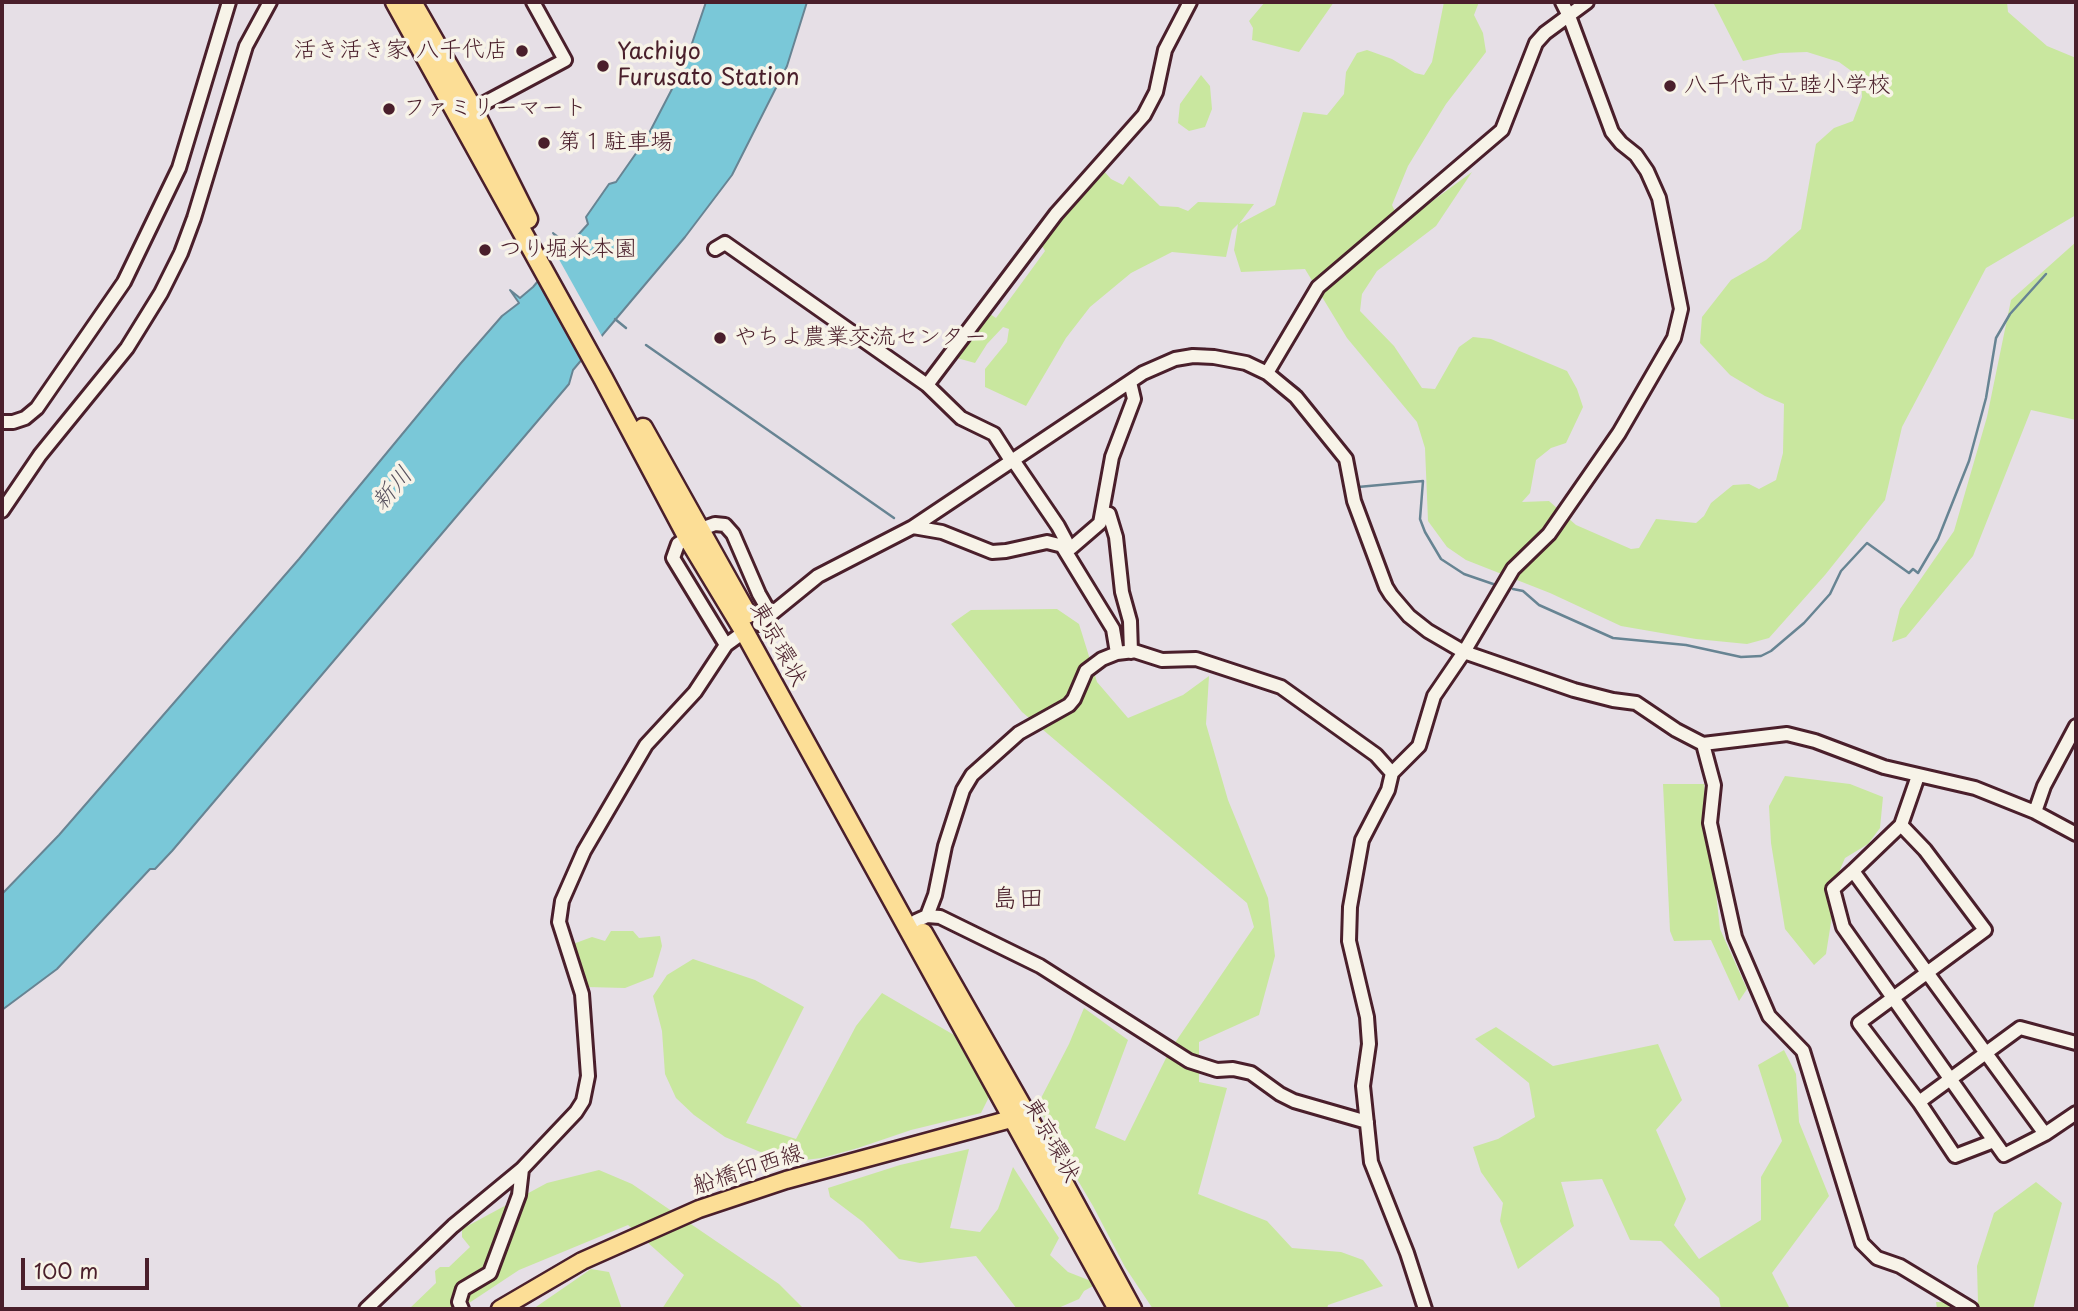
<!DOCTYPE html>
<meta charset="utf-8">
<style>
body{margin:0}
#map{position:relative;width:2078px;height:1311px;overflow:hidden;background:#e6dfe6;font-family:"Playpen Sans",sans-serif}
canvas{display:block}
.frame{position:absolute;inset:0;border:4px solid #4a1f2b;pointer-events:none}
.scale{position:absolute;left:21px;top:1258px;width:128px;height:32px;box-sizing:border-box;border:4px solid #4a1f2b;border-top:0;padding-left:9px;font-size:21px;line-height:24px;white-space:nowrap;color:#4a1f2b;-webkit-text-stroke:5px #f7f3e8;paint-order:stroke}
</style>
<div id="map">
<canvas width="2078" height="1311"></canvas>
<div class="frame"></div>
<div class="scale">100 m</div>
</div>
<script>
const ctx = document.querySelector('canvas').getContext('2d');
ctx.lineJoin = 'round';
function paint(path, color) {
  ctx.fillStyle = color;
  ctx.fill(path, 'evenodd');
}
function shape(rows) {
  const path = new Path2D();
  for (const r of rows) {
    path.moveTo(r[0], r[1]);
    for (let i = 2; i < r.length; i += 2) path.lineTo(r[i], r[i + 1]);
  }
  return path;
}
function strokePath(path, color, width, dash) {
  ctx.strokeStyle = color;
  ctx.lineWidth = width;
  ctx.lineCap = dash ? 'butt' : 'round';
  ctx.setLineDash(dash || []);
  ctx.stroke(path);
}
function write(font, color, halo, rows, align = 'center') {
  ctx.font = font + ' "Playpen Sans","Klee One",sans-serif';
  ctx.lineWidth = 7;
  ctx.setLineDash([]);
  ctx.textBaseline = 'middle';
  ctx.strokeStyle = halo;
  ctx.fillStyle = color;
  for (const [text, x, y, turn = 0] of rows) {
    ctx.save();
    ctx.translate(x, y);
    ctx.rotate((+turn || 0) * Math.PI / 180);
    ctx.textAlign = isNaN(turn) ? turn : align;
    if (halo) ctx.strokeText(text, 0, 0);
    ctx.fillText(text, 0, 0);
    ctx.restore();
  }
}
const green = shape([
 [1265,2,1334,2,1299,52,1252,40,1253,28,1249,21],
 [1444,2,1479,2,1474,15,1483,33,1486,52,1446,104,1408,166,1392,205,1401,224,1472,172,1436,226,1377,271,1362,294,1360,311,1394,346,1422,388,1435,389,1459,347,1473,337,1491,339,1567,371,1577,389,1583,407,1566,443,1551,448,1536,460,1530,493,1522,502,1549,501,1576,525,1631,549,1639,548,1656,519,1696,523,1704,516,1711,503,1733,485,1749,484,1759,489,1776,480,1783,453,1784,404,1765,396,1730,375,1700,343,1702,317,1731,280,1766,260,1801,229,1816,144,1834,128,1853,121,1862,97,1861,78,1839,62,1807,52,1780,53,1743,61,1713,2,2007,2,2008,12,2047,46,2076,58,2076,215,1986,268,1902,427,1885,500,1825,575,1769,638,1747,644,1696,639,1621,626,1550,593,1466,560,1447,547,1428,521,1425,448,1417,422,1347,338,1305,269,1241,272,1234,250,1238,224,1232,230,1226,257,1172,252,1131,273,1090,307,1066,338,1026,406,985,387,985,369,1007,342,1009,329,1003,327,987,344,975,363,957,358,990,314,996,318,1045,251,1040,242,1078,195,1103,170,1111,179,1123,185,1129,176,1160,206,1178,207,1188,211,1198,202,1254,204,1239,224,1275,205,1303,112,1327,115,1344,94,1346,72,1357,53,1367,50,1392,59,1415,73,1424,75,1432,62],
 [1201,75,1210,86,1212,109,1205,127,1189,131,1178,123,1180,104],
 [2076,242,2076,420,2031,410,1973,556,1906,637,1892,642,1900,609,1954,531,1987,417,2011,300],
 [1057,609,1079,624,1097,682,1128,718,1183,695,1209,676,1206,724,1228,800,1268,898,1275,956,1259,1015,1199,1042,1199,1082,1227,1088,1198,1194,1267,1221,1292,1248,1341,1252,1363,1260,1383,1286,1328,1305,1327,1309,1153,1309,1125,1267,1093,1206,1047,1128,1039,1102,1069,1044,1084,1008,1128,1040,1095,1128,1125,1141,1170,1050,1254,927,1247,903,1022,712,951,624,971,610],
 [1785,776,1850,784,1883,797,1880,828,1868,844,1845,858,1839,872,1826,954,1814,965,1785,929,1771,843,1769,806],
 [1663,784,1704,784,1720,929,1747,989,1739,1001,1711,940,1674,941,1670,931],
 [611,931,633,931,639,938,660,936,662,946,653,977,625,988,587,987,573,944,592,937,605,941],
 [693,959,755,980,804,1007,746,1123,796,1139,856,1026,882,993,954,1035,989,1097,981,1113,911,1130,858,1148,822,1158,796,1161,765,1154,725,1137,694,1115,676,1098,665,1074,662,1031,653,996,667,975],
 [1496,1027,1553,1066,1658,1044,1682,1100,1656,1130,1686,1199,1674,1225,1699,1259,1761,1220,1761,1177,1782,1141,1758,1065,1784,1050,1796,1074,1799,1122,1829,1196,1772,1273,1790,1309,1721,1309,1719,1298,1661,1241,1630,1240,1602,1179,1561,1182,1574,1226,1518,1269,1500,1221,1503,1203,1481,1172,1473,1147,1498,1139,1535,1117,1529,1083,1475,1039],
 [969,1149,950,1228,980,1232,998,1209,1013,1167,1059,1238,1050,1255,1068,1272,1091,1281,1093,1286,1084,1291,1079,1299,1056,1309,1017,1309,976,1256,920,1263,899,1259,863,1222,830,1197,828,1188,900,1165],
 [599,1170,632,1184,779,1284,804,1309,662,1309,684,1275,628,1225,519,1270,460,1309,409,1309,436,1283,435,1271,440,1267,449,1267,470,1247,462,1237,462,1229,547,1183],
 [2036,1182,2062,1203,2033,1309,1937,1309,1936,1302,1978,1302,1977,1266,1994,1213],
 [591,1269,609,1272,622,1309,533,1309]
]);
const water = shape([
 [706,2,807,2,787,66,732,175,685,237,573,370,569,384,172,851,155,869,150,869,57,969,2,1010,2,894,59,835,299,559,461,363,502,316,519,303,510,290,520,298,533,287,566,248,553,233,569,245,588,224,586,217,609,184,616,182,646,139,685,64,706,2]
]);
const pier = shape([
 [556,254,604,340,585,363,537,277]
]);
const stream = shape([
 [615,319,626,328],
 [646,345,894,518],
 [1274,370,1299,389,1306,400],
 [1113,386,1141,366,1172,354,1189,349,1205,349,1233,354],
 [1356,478,1358,487,1423,481,1420,519,1425,532,1441,559,1464,574,1496,585],
 [1513,589,1523,591,1539,605,1613,638,1686,645,1741,657,1761,656,1771,651,1804,623,1830,594,1841,571,1867,543,1909,573,1913,569,1918,573,1938,539,1969,461,1986,398,1996,338,2010,314,2046,274]
]);
const minor = shape([
 [466,113,565,60,533,2],
 [715,249,725,243,927,385,961,418,994,434,1012,462],
 [1267,373,1318,287,1502,130,1536,43,1545,33,1587,2],
 [927,385,1056,214,1144,115,1156,92,1165,50,1190,2],
 [2,422,13,422,25,418,37,408,124,282,179,168,229,2],
 [1013,460,1058,526,1066,541,1066,546],
 [2,511,40,455,127,348,161,293,181,253,194,218,246,46,270,2],
 [1104,513,1109,514,1116,537,1122,592,1130,621,1131,652],
 [913,527,942,532,992,552,1006,551,1047,542,1071,548,1100,523,1112,457,1134,399,1130,382],
 [701,529,715,524,725,525,733,534,759,594,771,615],
 [688,538,678,544,673,558,726,645],
 [1061,544,1113,629,1117,653],
 [759,624,818,576,913,527,1143,373,1175,359,1193,356,1214,357,1246,363,1267,373,1296,397,1346,459,1354,501,1386,587,1391,595,1409,616,1428,631,1464,652,1574,690,1613,700,1636,703,1676,730,1703,744,1787,734,1815,741,1884,767,1975,788,2035,812,2076,834],
 [1703,744,1714,785,1710,823,1735,937,1769,1016,1803,1051,1862,1243,1877,1258,1900,1266,1971,1309],
 [1918,776,1901,825,1853,871,2045,1134],
 [2035,812,2044,786,2076,726],
 [1901,825,1925,850,1985,930,1859,1023,1919,1102,2020,1028,2076,1043],
 [1853,871,1833,889,1843,927,2004,1155,2045,1134,2076,1113],
 [927,916,935,895,945,846,963,790,972,775,1019,733,1069,705,1074,699,1086,671,1102,659,1117,653,1134,651,1162,660,1196,659,1281,687,1376,755,1392,773],
 [916,921,927,916,940,917,1040,966,1189,1061,1217,1070,1233,1069,1251,1073,1280,1094,1294,1101,1367,1122],
 [1919,1102,1955,1156,1994,1141],
 [366,1309,453,1226,522,1169,576,1112,583,1101,588,1076,582,994,559,922,562,901,584,851,646,745,695,692,726,645,737,637],
 [462,1309,459,1302,463,1289,490,1273,519,1195,522,1169],
 [1425,1309,1407,1253,1371,1162,1363,1086,1369,1044,1367,1017,1349,941,1350,907,1362,840,1388,790,1392,773,1419,746,1434,696,1464,652,1513,569,1549,534,1619,433,1674,338,1681,309,1659,198,1647,171,1636,155,1621,143,1612,132,1569,16,1562,2]
]);
const major = shape([
 [500,1309,582,1261,699,1209,786,1180,1011,1119,1023,1113]
]);
const highway = shape([
 [395,2,603,378,688,538,743,629,1118,1309],
 [412,2,473,109,528,219],
 [643,428,747,614],
 [923,933,1025,1112,1132,1309]
]);
const markers = [
 [522,51,7,"#4a1f2b"],
 [603,66,7,"#4a1f2b"],
 [1670,86,7,"#4a1f2b"],
 [389,109,7,"#4a1f2b"],
 [544,143,7,"#4a1f2b"],
 [485,250,7,"#4a1f2b"],
 [720,338,7,"#4a1f2b"]
];
const poiNames = [
 ["活き活き家 八千代店",508,51,"right"],
 ["Yachiyo",617,53],
 ["Furusato Station",617,79],
 ["八千代市立睦小学校",1684,86],
 ["ファミリーマート",403,109],
 ["第１駐車場",558,143],
 ["つり堀米本園",499,250],
 ["やちよ農業交流センター",734,338]
];
const streetNames = [
 ["東京環状",778,644,61],
 ["東京環状",1051,1140,61],
 ["船橋印西線",748,1170,-18]
];
const waterNames = [
 ["新川",393,489,-50]
];
const quarterNames = [
 ["島田",1018,900]
];
paint(green, '#c9e79f');
paint(water, '#7ac8d8');
strokePath(water, '#678493', 2);
paint(pier, '#e6dfe6');
strokePath(stream, '#678493', 2.5);
strokePath(minor, '#4a1f2b', 18);
strokePath(major, '#4a1f2b', 21);
strokePath(highway, '#4a1f2b', 23);
strokePath(minor, '#f7f3e8', 12);
strokePath(major, '#fcde96', 16);
strokePath(highway, '#fcde96', 18);
for (const [x, y, r, color] of markers) {
  const dot = new Path2D();
  dot.arc(x, y, r, 0, 2 * Math.PI);
  ctx.fillStyle = color;
  ctx.fill(dot);
  strokePath(dot, '#f7f3e8', 2.5);
}
write('23px', '#4a1f2b', '#f7f3e8', poiNames, 'left');
write('23px', '#4a1f2b', '#f7f3e8', streetNames);
write('italic 24px', '#58525f', '#f7f3e8', waterNames);
write('26px', '#4a1f2b', '#f7f3e8', quarterNames);
</script>
